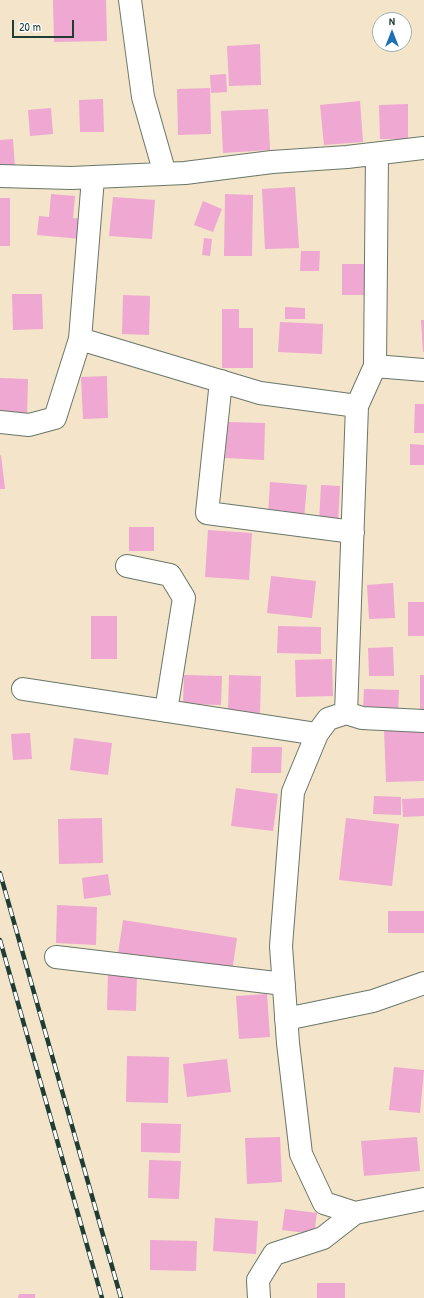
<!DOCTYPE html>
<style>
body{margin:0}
#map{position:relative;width:424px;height:1298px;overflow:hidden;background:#f3e4ca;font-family:"Patrick Hand",sans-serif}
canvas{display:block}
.north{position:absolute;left:372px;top:12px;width:40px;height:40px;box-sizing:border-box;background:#fff;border:1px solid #a5b1ae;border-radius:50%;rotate:0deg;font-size:11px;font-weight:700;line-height:16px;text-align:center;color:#1f3d34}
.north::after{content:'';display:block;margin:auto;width:14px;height:18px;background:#1f6fb2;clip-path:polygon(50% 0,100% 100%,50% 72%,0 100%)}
.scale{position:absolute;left:12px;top:20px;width:62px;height:18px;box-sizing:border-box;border:2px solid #1f3d34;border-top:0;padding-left:5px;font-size:12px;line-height:14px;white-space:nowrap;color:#1f3d34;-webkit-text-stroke:3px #fff;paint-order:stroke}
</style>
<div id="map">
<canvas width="424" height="1298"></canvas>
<div class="north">N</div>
<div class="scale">20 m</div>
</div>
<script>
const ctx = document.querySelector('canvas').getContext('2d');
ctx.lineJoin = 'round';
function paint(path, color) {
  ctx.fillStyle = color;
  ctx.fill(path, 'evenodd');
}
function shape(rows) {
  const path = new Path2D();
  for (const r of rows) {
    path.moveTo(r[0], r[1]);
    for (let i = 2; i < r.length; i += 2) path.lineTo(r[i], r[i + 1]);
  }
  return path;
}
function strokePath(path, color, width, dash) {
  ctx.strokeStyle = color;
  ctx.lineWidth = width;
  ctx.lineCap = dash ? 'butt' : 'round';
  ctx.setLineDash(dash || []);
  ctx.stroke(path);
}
const building = shape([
 [53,0,106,0,107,41,54,42],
 [260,44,261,85,229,86,227,46],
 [226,74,227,92,211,93,210,75],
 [210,88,211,134,178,135,177,89],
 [103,99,104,132,80,132,79,100],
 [360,101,363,142,324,145,320,105],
 [408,104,408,139,380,139,379,105],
 [51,108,53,134,30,136,28,110],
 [268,109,270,150,223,153,221,111],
 [13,139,15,168,0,169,0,140],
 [295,187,299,248,265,249,262,189],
 [51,194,75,196,73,218,83,219,81,239,37,235,39,216,49,217],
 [225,194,253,195,252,256,224,256],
 [113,197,155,200,152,239,109,236],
 [0,198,10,198,10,246,0,246],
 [203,201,222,209,213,232,194,225],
 [204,238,212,239,210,256,202,255],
 [301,251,320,251,319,271,300,271],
 [342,264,368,264,368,295,342,295],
 [12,294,42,294,43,329,13,330],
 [123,295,150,296,149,335,122,334],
 [285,307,305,308,305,319,285,319],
 [222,309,239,309,239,328,253,328,253,368,222,368],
 [421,320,424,320,424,352,423,352],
 [280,322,323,324,322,354,278,352],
 [107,376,108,418,83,419,81,377],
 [0,378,28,379,27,417,0,416],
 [415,404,424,404,424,433,414,433],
 [227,422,265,423,264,460,225,458],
 [410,444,424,445,424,465,410,465],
 [1,455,5,489,0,489,0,456],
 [270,482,307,485,304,519,268,516],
 [321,485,340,486,338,522,319,521],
 [129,527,154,527,154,551,129,551],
 [208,530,252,533,249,580,205,577],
 [271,576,316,581,312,618,267,613],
 [393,583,395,618,369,619,367,585],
 [408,602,424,602,424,636,408,636],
 [91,616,117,616,117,659,91,659],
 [278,626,321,627,321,654,277,653],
 [393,647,394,676,369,676,368,648],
 [332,659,333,696,296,697,295,660],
 [184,675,222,676,221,705,183,704],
 [229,675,261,676,260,713,228,712],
 [420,675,424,675,424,709,420,709],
 [364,689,399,690,398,712,363,711],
 [424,728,424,781,386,782,384,730],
 [30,733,32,759,13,760,11,734],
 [74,738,112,743,108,775,70,770],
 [252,747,282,747,281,773,251,773],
 [236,788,278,794,273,831,231,826],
 [374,796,401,797,401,815,373,814],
 [424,798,424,816,403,817,402,799],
 [102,818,103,863,59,864,58,819],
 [346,818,399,824,392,886,339,880],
 [108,874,111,895,84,899,82,878],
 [57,905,97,907,96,945,56,943],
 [388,911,424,911,424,933,388,933],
 [123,920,237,938,232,972,118,954],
 [108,973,137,974,136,1011,107,1010],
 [267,994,270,1037,239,1039,236,996],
 [127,1056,169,1057,168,1103,126,1102],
 [227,1059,231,1092,187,1097,183,1064],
 [394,1067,424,1070,420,1113,389,1110],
 [141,1123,181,1124,180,1153,141,1152],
 [280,1137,282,1182,247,1184,245,1138],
 [417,1137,420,1171,364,1176,361,1141],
 [149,1160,181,1161,179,1199,148,1198],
 [285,1209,317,1213,314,1234,282,1230],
 [215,1218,258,1221,256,1254,213,1251],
 [150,1240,197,1241,196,1271,150,1270],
 [317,1283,345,1283,345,1298,317,1298],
 [19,1294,35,1294,35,1298,18,1298]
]);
const street = shape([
 [130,0,143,97,165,174],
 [0,176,71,178,185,173,272,162,347,157,424,148],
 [93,178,80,339,260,393,357,406,375,366,377,154],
 [375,366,424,370],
 [221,381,207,513,353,532],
 [0,422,29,425,55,418,80,339],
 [127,566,170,575,184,598,166,711],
 [23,689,317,734],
 [346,713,357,406],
 [424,721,362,718,346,713,328,719,317,734,293,792,281,946,288,1043,301,1154,324,1203,355,1213,424,1199],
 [56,957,284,984],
 [286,1019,373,1001,424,983],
 [259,1298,258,1280,274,1254,323,1238,355,1213]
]);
const rail = shape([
 [0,873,121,1298],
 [0,940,102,1298]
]);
paint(building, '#eea8d1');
strokePath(street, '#697768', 24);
strokePath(street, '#fff', 22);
strokePath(rail, '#1f3d34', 4.5);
strokePath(rail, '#fff', 3, [9]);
</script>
